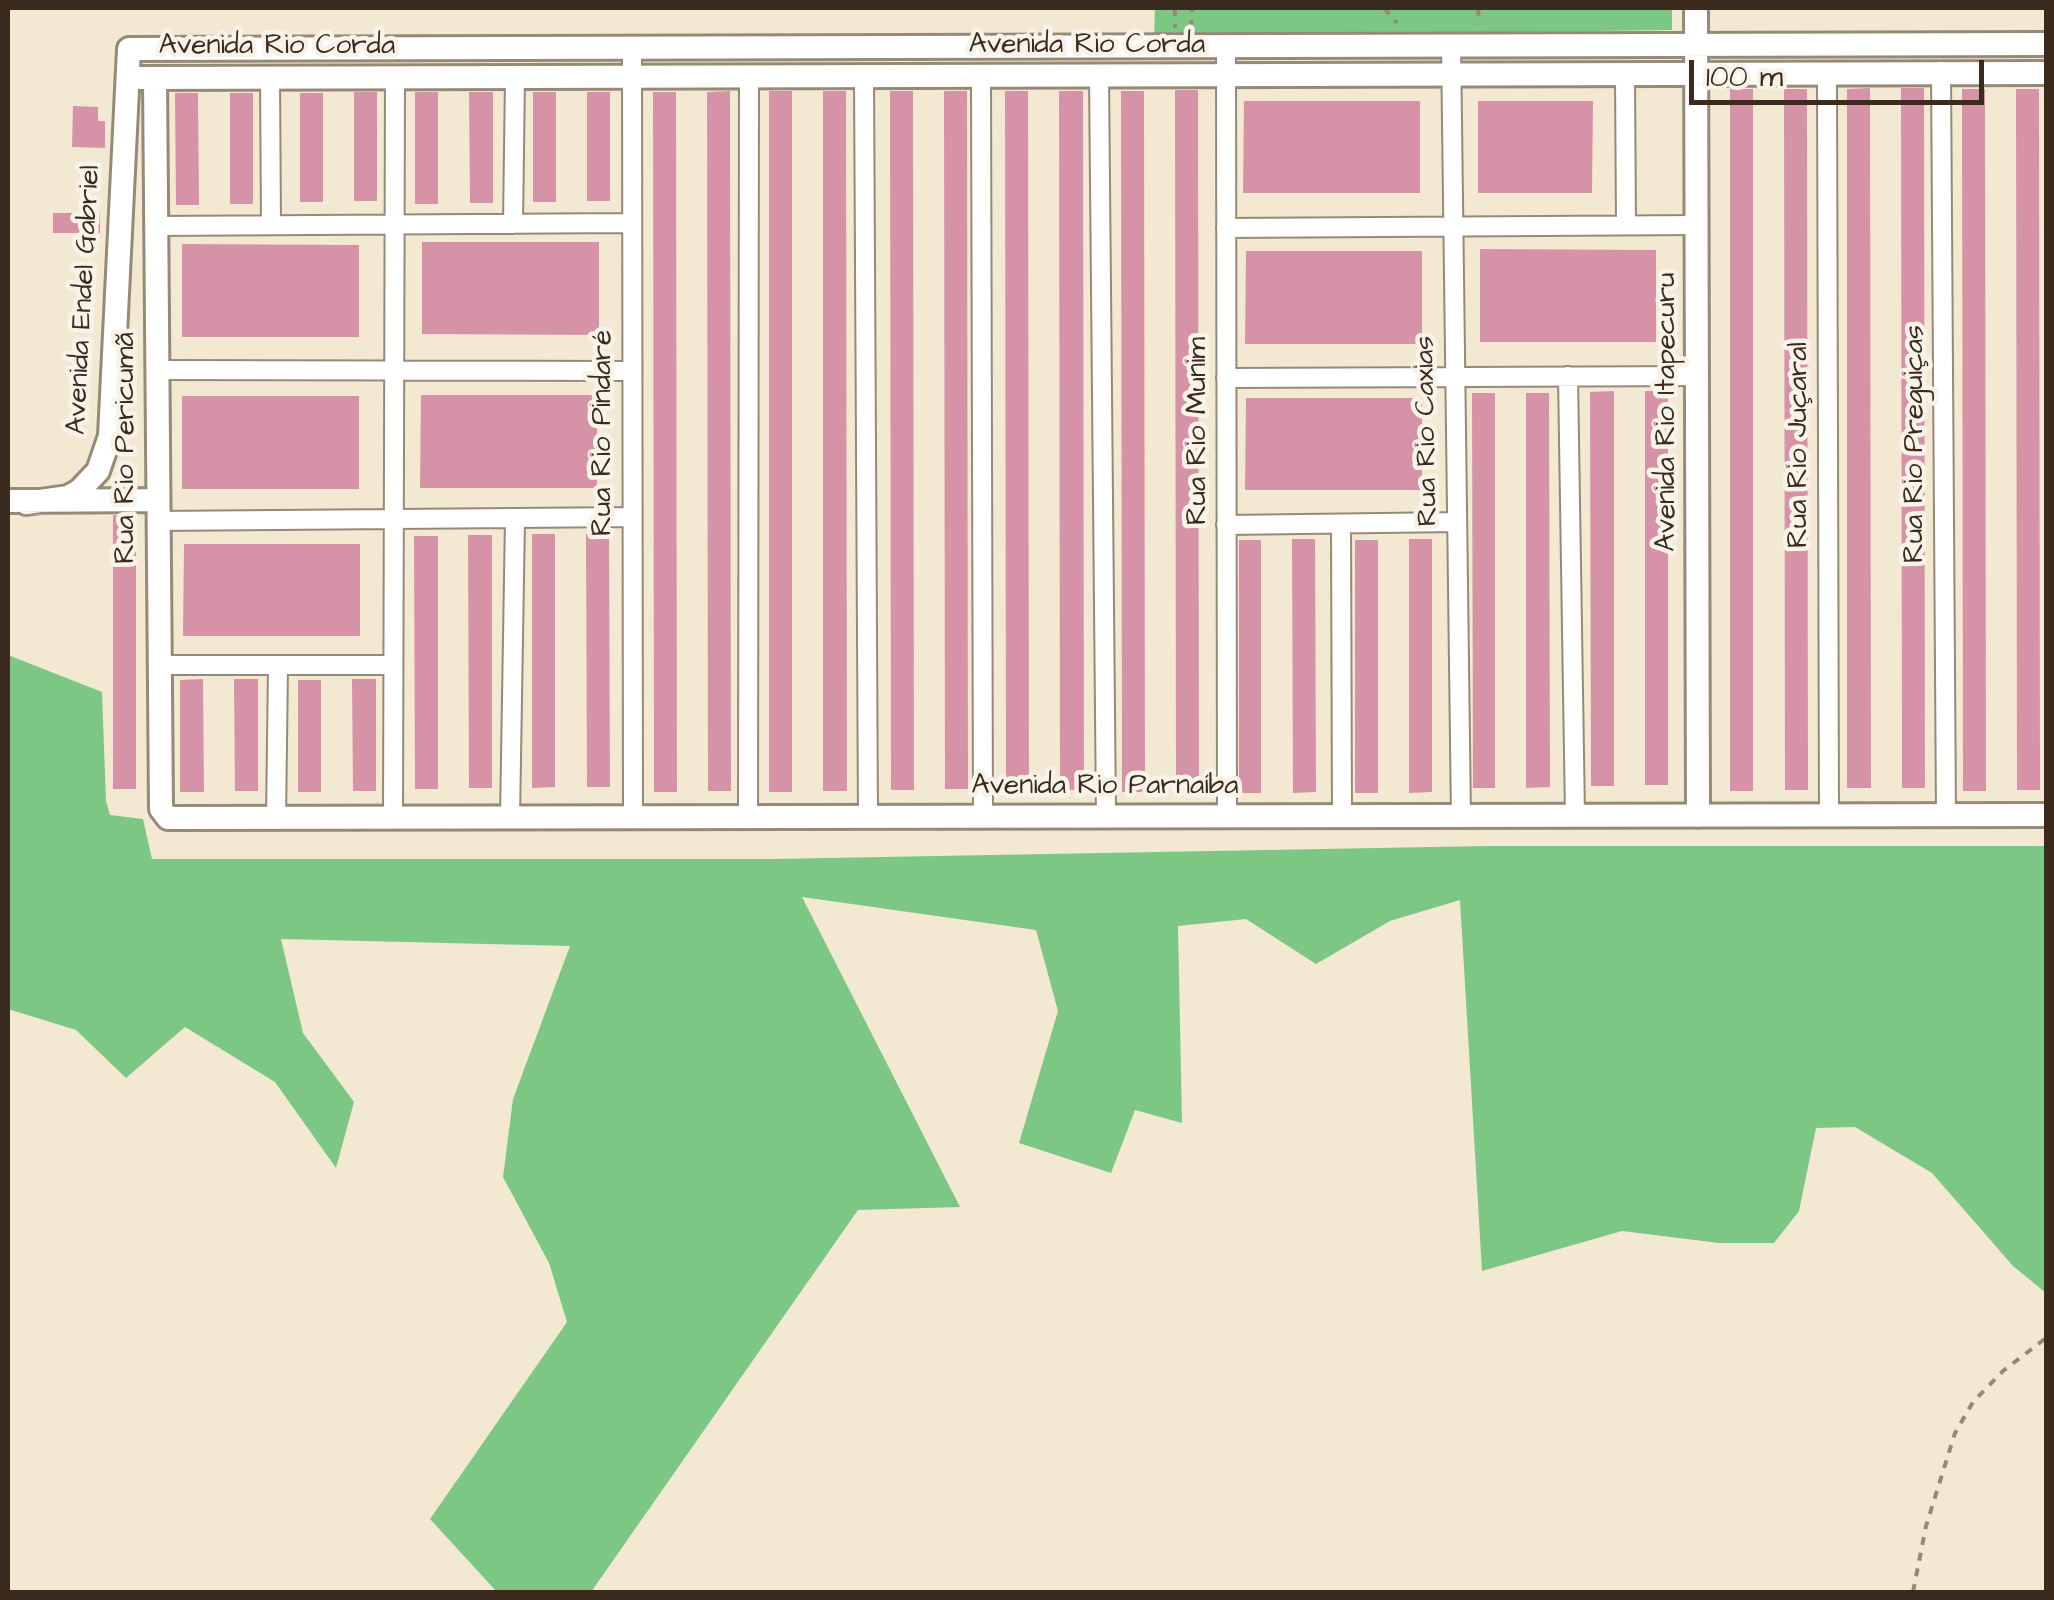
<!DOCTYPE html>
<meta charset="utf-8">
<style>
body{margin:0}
#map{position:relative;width:2054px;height:1600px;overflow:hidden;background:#f3e8d2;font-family:"Architects Daughter",sans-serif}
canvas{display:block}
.frame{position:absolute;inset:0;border:10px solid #3b2a1e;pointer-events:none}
.scale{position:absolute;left:1689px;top:60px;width:295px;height:45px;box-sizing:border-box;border:5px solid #3b2a1e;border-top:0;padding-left:12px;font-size:30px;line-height:35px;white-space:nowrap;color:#3b2a1e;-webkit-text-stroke:8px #f7f3e8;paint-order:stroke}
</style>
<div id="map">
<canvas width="2054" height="1600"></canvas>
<div class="frame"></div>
<div class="scale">100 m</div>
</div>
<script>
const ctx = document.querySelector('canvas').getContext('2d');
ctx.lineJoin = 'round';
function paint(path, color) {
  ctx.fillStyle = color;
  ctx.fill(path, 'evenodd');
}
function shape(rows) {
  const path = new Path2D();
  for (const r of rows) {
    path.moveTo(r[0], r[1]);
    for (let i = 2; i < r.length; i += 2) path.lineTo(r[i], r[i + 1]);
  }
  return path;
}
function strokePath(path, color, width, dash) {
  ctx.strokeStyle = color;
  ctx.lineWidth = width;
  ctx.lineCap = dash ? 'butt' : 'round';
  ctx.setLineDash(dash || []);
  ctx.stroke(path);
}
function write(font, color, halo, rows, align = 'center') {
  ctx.font = font + ' "Architects Daughter",sans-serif';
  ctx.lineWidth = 9;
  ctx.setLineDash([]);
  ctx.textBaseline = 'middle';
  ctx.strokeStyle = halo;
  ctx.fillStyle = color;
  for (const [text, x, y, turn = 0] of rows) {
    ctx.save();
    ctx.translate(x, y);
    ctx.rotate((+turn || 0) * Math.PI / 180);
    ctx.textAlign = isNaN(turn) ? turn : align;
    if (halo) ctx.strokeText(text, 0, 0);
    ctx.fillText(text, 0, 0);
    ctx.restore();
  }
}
const green = shape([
 [1155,8,1672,8,1672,30,1154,37],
 [8,655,102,692,106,801,110,815,143,819,152,859,772,859,1487,846,2046,846,2046,1293,2013,1266,1932,1173,1855,1127,1816,1128,1799,1211,1774,1243,1719,1243,1622,1231,1482,1271,1460,900,1390,921,1316,964,1246,919,1178,926,1182,1123,1135,1110,1111,1173,1019,1143,1058,1011,1036,930,802,897,960,1207,858,1210,591,1592,497,1592,430,1519,567,1322,549,1263,503,1177,513,1099,570,946,281,939,303,1033,354,1102,336,1168,275,1082,185,1027,126,1078,76,1030,8,1009]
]);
const building = shape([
 [1870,88,1871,788,1847,788,1847,89],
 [1901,88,1924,88,1925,788,1902,788],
 [1730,89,1753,89,1753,791,1730,791],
 [1784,89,1807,89,1808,790,1785,790],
 [1962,89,1985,89,1986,791,1963,791],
 [2016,89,2039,89,2040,790,2017,790],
 [1175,90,1198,90,1199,791,1176,791],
 [730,91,731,791,708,791,707,92],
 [769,91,792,91,792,792,769,792],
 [823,91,846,91,847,791,823,791],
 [890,91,913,91,914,790,891,790],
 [944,91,967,91,968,789,945,789],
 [1005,91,1028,91,1029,791,1006,791],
 [1059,91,1083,91,1084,790,1060,790],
 [1121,91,1144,91,1145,792,1122,792],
 [354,92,377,92,377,201,354,201],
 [415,92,438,92,438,204,415,204],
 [469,92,493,92,493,203,470,203],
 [533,92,556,92,556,202,533,202],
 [587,92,610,92,610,201,587,201],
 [653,92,676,92,677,792,654,792],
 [175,93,198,93,199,205,176,205],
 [230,93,253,93,253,204,230,204],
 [300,93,323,93,323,202,300,202],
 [1244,101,1420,101,1420,193,1243,193],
 [1478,101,1593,101,1592,193,1478,193],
 [73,106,98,107,98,121,105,121,105,148,72,147],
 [53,213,100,213,100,233,53,233],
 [422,242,599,242,599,335,422,334],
 [182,244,359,245,359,337,182,337],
 [1480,249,1656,250,1656,342,1480,342],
 [1246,251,1422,251,1422,344,1245,344],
 [1614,391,1614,786,1591,786,1590,392],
 [1645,391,1668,391,1668,785,1645,785],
 [1472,393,1495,393,1495,788,1473,788],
 [1526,393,1549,393,1550,787,1526,788],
 [421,395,597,395,597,488,420,488],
 [182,396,359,396,359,489,182,489],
 [1246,398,1422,398,1422,490,1245,490],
 [113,515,136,515,136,789,113,789],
 [532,534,555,534,555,787,532,788],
 [586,534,609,534,610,787,587,787],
 [468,535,492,535,492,788,469,788],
 [414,536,438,536,438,789,415,789],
 [1292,539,1315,539,1316,792,1293,793],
 [1409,539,1432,539,1432,792,1409,793],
 [1239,540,1261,540,1261,793,1239,793],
 [1355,540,1378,540,1378,793,1355,793],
 [184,544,360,544,360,636,183,636],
 [203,679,204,792,180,792,180,680],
 [234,679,258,679,258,791,235,791],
 [352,679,376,679,376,791,353,791],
 [298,680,321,680,321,792,298,792]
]);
const path = shape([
 [1175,8,1175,28],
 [1384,8,1397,23],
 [1478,8,1479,24],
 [1191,28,1192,8],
 [1913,1592,1926,1526,1955,1433,1973,1402,2003,1371,2046,1338]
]);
const minor = shape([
 [1451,44,1461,817],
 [1226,46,1227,817],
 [632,47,633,818],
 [1941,71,1946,816],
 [1827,73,1829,816],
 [1625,75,1626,225],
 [864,76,868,818],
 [981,76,983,817],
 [1099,76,1106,817],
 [270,77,271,225],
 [513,224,515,77],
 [156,226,631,223],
 [1226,228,1698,225],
 [156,370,632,371],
 [1568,376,1575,816],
 [1226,378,1699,376],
 [157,521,632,517],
 [1341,524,1342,817],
 [1226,525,1457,522],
 [159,665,393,665],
 [510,818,515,519],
 [748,818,749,76],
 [276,819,278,667],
 [393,819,395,77]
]);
const tertiary = shape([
 [1696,8,1698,816],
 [141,78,2046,73],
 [155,78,161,809,168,818,2046,815],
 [8,501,157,500],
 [26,503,68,497,79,491,98,471,110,436,129,49,2046,44]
]);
const streetNames = [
 ["Avenida Rio Corda",1087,46],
 ["Avenida Rio Corda",277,47],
 ["Avenida Endel Gabriel",85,300,-87],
 ["Avenida Rio Itapecuru",1668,412,-90],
 ["Rua Rio Munim",1199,431,-90],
 ["Rua Rio Caxias",1428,431,-91],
 ["Rua Rio Pindaré",604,433,-90],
 ["Rua Rio Preguiças",1916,444,-90],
 ["Rua Rio Juçaral",1800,445,-90],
 ["Rua Rio Pericumã",127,448,-90],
 ["Avenida Rio Parnaíba",1105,787]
];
paint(green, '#7dc784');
paint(building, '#d693a8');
strokePath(minor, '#978978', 22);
strokePath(tertiary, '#978978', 28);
strokePath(path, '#978978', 4, [8, 8]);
strokePath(minor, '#fff', 18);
strokePath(tertiary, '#fff', 22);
write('28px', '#3b2a1e', '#f7f3e8', streetNames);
</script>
